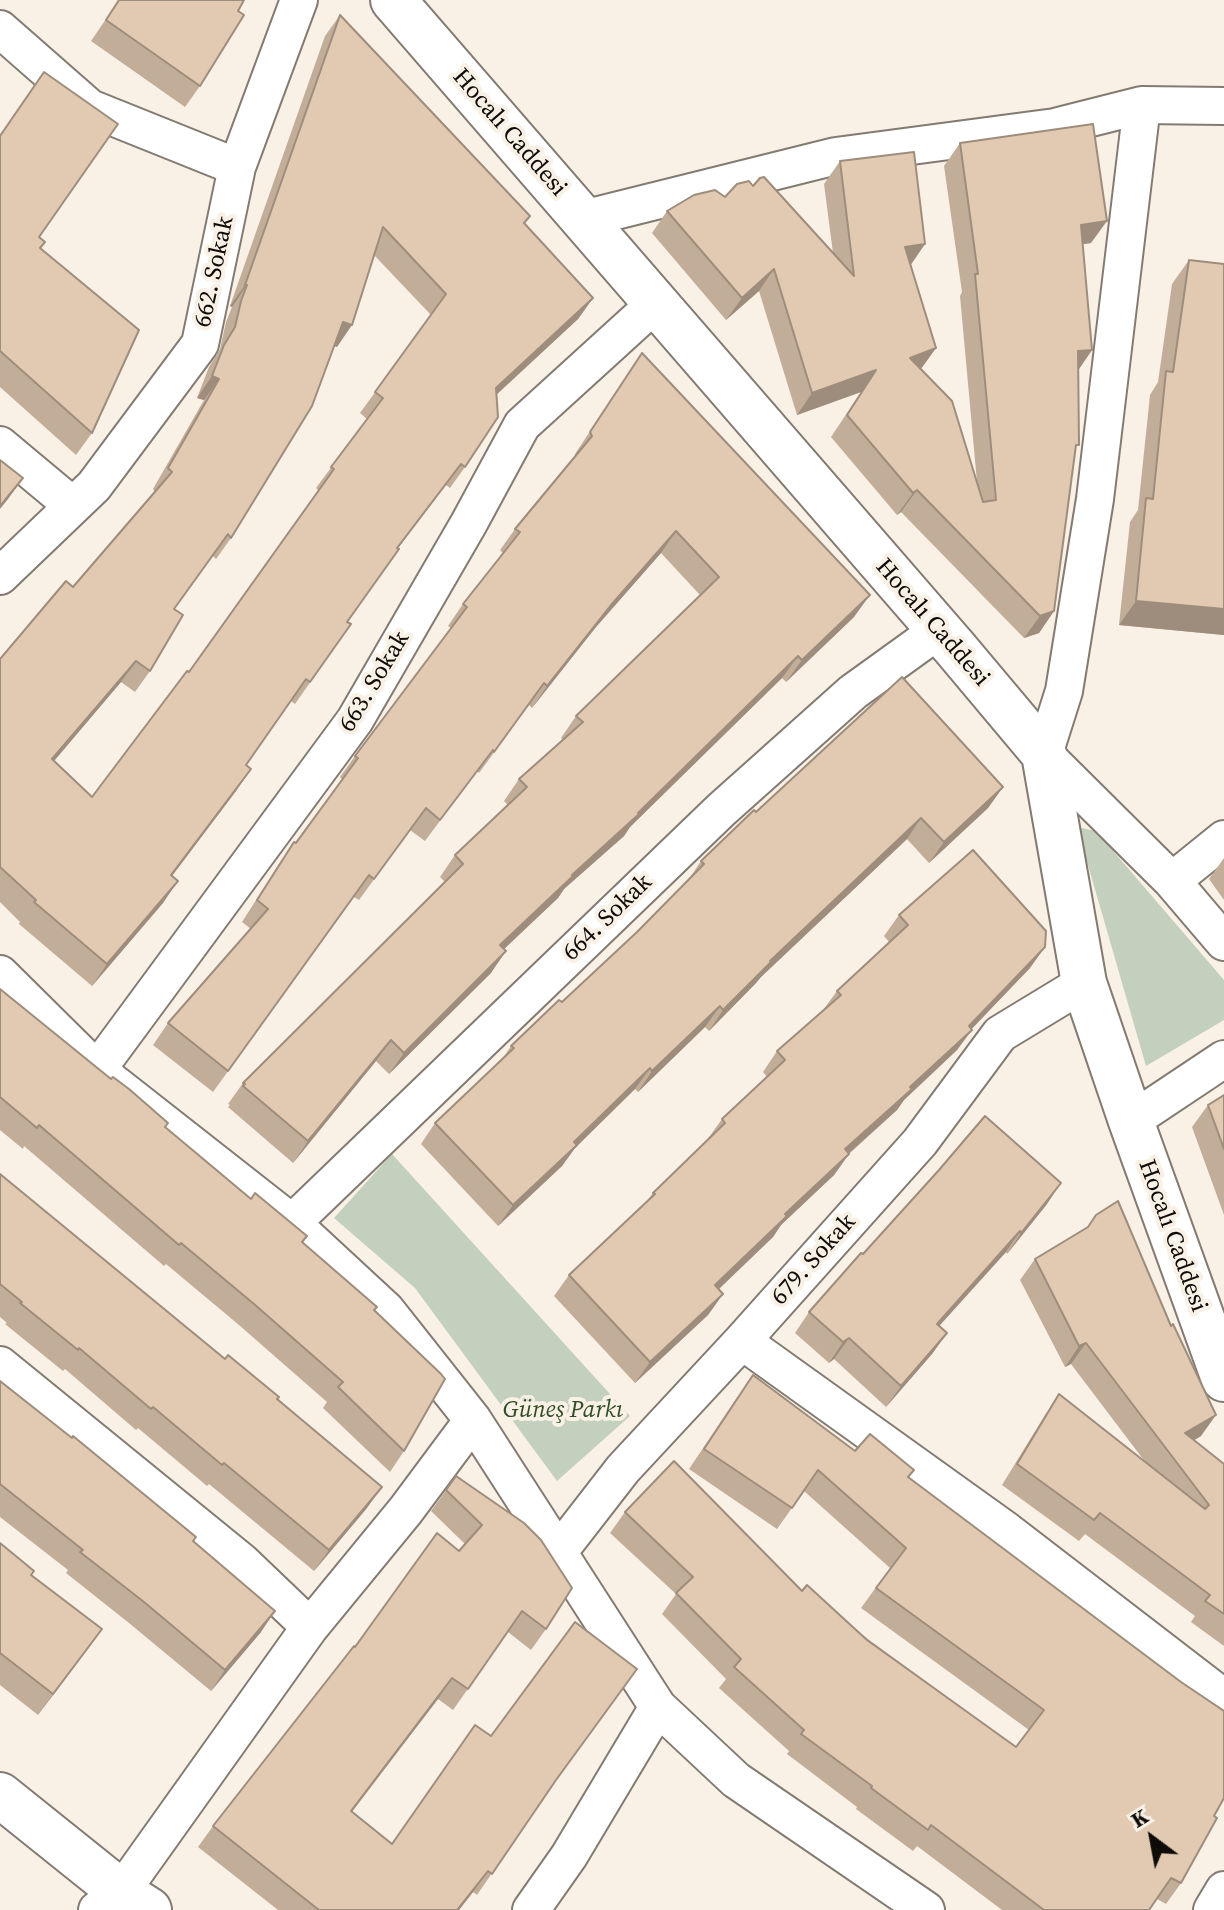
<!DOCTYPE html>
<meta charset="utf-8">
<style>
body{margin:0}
#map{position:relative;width:1224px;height:1910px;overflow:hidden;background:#f9f0e6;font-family:"Source Serif 4",serif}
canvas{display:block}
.north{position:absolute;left:1112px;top:1798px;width:80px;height:80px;-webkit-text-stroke:6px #f9f0e6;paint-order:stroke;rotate:328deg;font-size:22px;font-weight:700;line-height:32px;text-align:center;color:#0e0b08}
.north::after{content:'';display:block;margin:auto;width:28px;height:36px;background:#0e0b08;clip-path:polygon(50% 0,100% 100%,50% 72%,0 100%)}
</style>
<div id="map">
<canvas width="1224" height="1910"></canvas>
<div class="north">K</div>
</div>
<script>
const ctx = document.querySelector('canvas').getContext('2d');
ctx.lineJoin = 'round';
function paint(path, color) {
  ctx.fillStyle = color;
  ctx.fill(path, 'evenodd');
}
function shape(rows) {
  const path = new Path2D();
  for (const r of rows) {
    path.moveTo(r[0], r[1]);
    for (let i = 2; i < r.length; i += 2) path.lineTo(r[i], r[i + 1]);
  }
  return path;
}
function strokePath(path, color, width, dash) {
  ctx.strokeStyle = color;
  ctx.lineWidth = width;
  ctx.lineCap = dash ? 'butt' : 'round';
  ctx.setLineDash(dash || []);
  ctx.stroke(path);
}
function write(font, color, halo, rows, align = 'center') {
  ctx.font = font + ' "Source Serif 4",serif';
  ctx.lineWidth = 8;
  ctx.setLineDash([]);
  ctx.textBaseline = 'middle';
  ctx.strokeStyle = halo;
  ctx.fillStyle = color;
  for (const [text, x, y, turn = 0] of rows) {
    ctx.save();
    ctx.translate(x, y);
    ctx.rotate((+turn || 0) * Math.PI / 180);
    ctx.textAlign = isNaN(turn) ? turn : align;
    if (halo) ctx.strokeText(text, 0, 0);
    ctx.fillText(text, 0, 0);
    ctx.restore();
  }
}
const green = shape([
 [1077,827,1096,831,1224,980,1224,1020,1146,1066],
 [392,1154,630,1416,557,1481,415,1288,334,1218]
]);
const street = shape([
 [0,29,90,108,237,167],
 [1142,105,1095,499,1064,691,1044,754,1172,881,1224,942],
 [583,219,836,156,1055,127,1142,105,1224,106],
 [0,445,73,506],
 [0,576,94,486,200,344,237,167,299,0],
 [1172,881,1224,839],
 [0,974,97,1070,292,1223,386,1310,473,1420,658,1707,736,1780,926,1910],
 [97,1070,355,720,469,523,522,425,656,303],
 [1131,1121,1224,1059],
 [292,1223,721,810,853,692,939,630],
 [742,1341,1007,1531,1224,1698],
 [0,1365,242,1562,310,1627],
 [557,1554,623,1469,742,1341,920,1142,1000,1034,1084,983],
 [97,1910,121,1892,310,1627,406,1510,473,1420],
 [531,1910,569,1856,658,1707],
 [1212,1910,1224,1890]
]);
const secondary = shape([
 [393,0,955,648,1044,754,1084,983,1131,1121,1224,1379],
 [0,1795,121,1892,149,1910]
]);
const wall = shape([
 [119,0,200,86,185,107,91,41],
 [340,15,525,224,593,298,578,319,496,395,465,467,450,488,446,485,398,548,347,622,351,624,295,704,291,701,246,765,236,791,172,876,163,903,92,986,19,924,20,922,0,902,0,659,73,587,155,492,153,489,204,400,197,398,209,367,220,349,226,322,232,307,230,306,325,36],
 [374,255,431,315,360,413,367,419,316,488,319,491,189,672,92,797,54,761,121,682,135,692,150,671,174,609,213,556,216,559,231,538,334,346,337,347],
 [0,135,39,237,41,248,92,433,76,455,0,387],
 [960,143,1091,243,1082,244,1092,350,1078,370,1075,450,1054,611,1039,633,1024,638,901,512,897,515,831,437,861,392,797,415,759,291,726,320,652,233,667,211,725,197,753,186,833,253,824,184,840,161,925,244,910,265,936,348,921,369,977,482,960,296,962,292,944,166],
 [1189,260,1224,264,1224,635,1119,625,1130,522,1138,510,1150,395,1158,382,1172,284],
 [642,353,854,617,786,682,782,678,630,827,624,836,564,889,558,898,504,949,491,973,389,1074,376,1061,293,1163,228,1107,230,1105,228,1104,243,1083,445,882,440,877,455,855,508,805,504,801,519,779,563,740,561,738,576,716,700,595,661,553,596,627,532,708,529,705,479,773,477,771,425,841,410,830,359,900,354,897,213,1092,153,1045,168,1023,251,929,242,922,279,864,342,779,340,777,355,756,451,628,448,626,463,604,503,553,500,550,515,529,576,456,575,454],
 [1003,787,988,808,929,863,907,839,761,977,756,983,709,1031,705,1027,638,1092,635,1089,575,1148,562,1166,498,1226,421,1144,435,1123,501,1061,511,1046,562,1002,637,932,687,882,701,861,756,812],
 [1224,858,1224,900,1209,879],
 [899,915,1030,968,971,1029,957,1050,904,1100,897,1110,849,1154,834,1175,781,1225,773,1237,719,1289,723,1294,708,1315,635,1383,554,1296,569,1275,647,1201,653,1193,707,1140,722,1119,767,1077,763,1072,777,1051,823,1010,837,991,889,942,884,936],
 [0,989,303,1242,375,1310,404,1451,390,1472,323,1408,327,1402,239,1325,166,1264,164,1266,24,1146,23,1149,0,1130],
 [1224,1095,1224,1215,1192,1127,1208,1105],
 [0,1174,225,1359,277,1400,367,1508,314,1571,209,1484,207,1486,138,1428,136,1430,65,1369,63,1371,5,1324,7,1323,0,1317],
 [1047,1204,1007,1254,1006,1252,939,1326,947,1333,932,1354,886,1407,834,1359,829,1363,795,1333,809,1312,863,1254],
 [1035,1259,1201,1436,1194,1440,1224,1464,1224,1646,1191,1622,1195,1616,1085,1534,1079,1541,1002,1485,1045,1415,1059,1394,1146,1463,1071,1364,1065,1367,1020,1280],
 [0,1381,193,1542,261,1632,211,1691,129,1623,66,1573,68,1570,0,1517],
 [738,1396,855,1451,908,1477,1214,1816,1181,1883,1166,1904,1157,1899,1149,1910,1002,1910,917,1846,913,1851,856,1809,857,1807,787,1754,789,1751,719,1688,726,1679,662,1614,676,1594,610,1533,625,1512,802,1591,1016,1747,1029,1730,861,1608,890,1568,804,1491,777,1529,689,1469],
 [456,1476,546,1629,531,1650,508,1632,453,1710,438,1699,352,1812,392,1844,547,1793,477,1895,473,1892,459,1910,278,1910,198,1847,213,1826,465,1544,431,1511],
 [0,1543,31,1575,102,1629,38,1715,0,1685]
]);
const shadedWall = shape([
 [1107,221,1091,243,1065,247,1081,225],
 [925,244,910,266,905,247],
 [774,269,759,291,726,320,742,298],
 [245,285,247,285,232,307,230,306],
 [593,298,578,319,481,409,496,388],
 [343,322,352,325,337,347,328,343],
 [936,348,920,370,910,358],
 [1092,350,1077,372,1078,351],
 [876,370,861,392,797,415,812,393],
 [212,376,219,379,204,400,197,398],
 [461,464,446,485,382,569,397,548],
 [23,478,8,499,0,509,0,506],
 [917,490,901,512,897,515,913,493],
 [676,531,661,553,596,627,532,708,547,686,611,605],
 [870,595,854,617,786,682,802,660],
 [1136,601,1224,609,1224,635,1119,625],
 [1054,611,1039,633,1024,638,1040,616],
 [798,656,782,678,630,827,624,836,564,889,558,898,485,967,500,945],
 [136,661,121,682,37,781,52,759],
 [251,769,236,791,156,897,171,875],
 [1003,787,988,808,929,863,944,842],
 [921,818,907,839,761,977,756,983,709,1031,723,1010,770,961],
 [178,881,163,903,92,986,107,964],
 [1045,947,1030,968,965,1036,972,1030,957,1050,904,1100,897,1110,830,1170,845,1149,910,1087],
 [506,951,491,973,389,1074,404,1053],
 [720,1006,705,1027,638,1092,652,1071],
 [391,1040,376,1061,293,1163,308,1141],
 [650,1068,635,1089,575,1148,562,1166,498,1226,513,1205,574,1142],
 [849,1154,834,1175,781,1225,773,1237,701,1306,715,1285,785,1214],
 [1061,1183,1047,1204,1007,1254,1021,1233],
 [1020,1231,1006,1252,922,1345,937,1324],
 [723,1294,708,1315,635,1383,650,1362],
 [947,1333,932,1354,886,1407,901,1386],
 [849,1338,834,1359,829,1363,843,1342],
 [1086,1343,1071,1364,1065,1367,1079,1346],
 [1216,1415,1201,1436,1171,1454,1185,1433],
 [382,1487,367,1508,314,1571,329,1550],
 [275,1611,261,1632,211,1691,225,1670],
 [102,1629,87,1650,38,1715,53,1694],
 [452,1678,438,1699,336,1832,351,1811],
 [488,1871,473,1892,459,1910,457,1910]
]);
const building = shape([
 [119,0,244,0,238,11,244,15,200,86,106,20,119,0],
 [340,15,530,216,524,223,593,298,496,388,498,417,465,467,461,464,397,548,399,549,347,622,351,624,310,682,306,679,246,765,251,769,171,875,178,881,107,964,34,902,36,900,0,867,0,659,66,581,73,587,172,472,168,468,219,379,212,376,224,345,235,327,241,301,247,285,245,285,340,15],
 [383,227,446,294,375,392,383,398,331,467,334,469,189,672,187,671,92,797,52,759,136,661,150,671,183,615,174,609,228,534,231,538,312,406,343,322,352,325,383,227],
 [44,72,118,124,39,237,45,242,40,248,139,330,92,433,0,351,0,136,44,72],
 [1093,124,1107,221,1081,225,1092,350,1078,351,1079,445,1076,445,1054,611,1040,616,917,490,913,493,847,415,876,370,812,393,774,269,742,298,667,211,694,195,715,190,725,197,737,184,749,181,753,186,760,178,764,177,854,276,840,161,914,152,925,244,905,247,936,348,910,358,952,401,983,502,996,500,975,274,978,274,960,143,1093,124],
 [1189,260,1224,264,1224,609,1136,601,1146,498,1153,499,1166,371,1173,372,1189,260],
 [642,353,870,595,802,660,798,656,638,813,639,814,572,875,573,876,500,945,506,951,404,1053,391,1040,308,1141,243,1086,245,1084,243,1083,463,864,455,855,527,787,519,779,583,722,576,716,719,577,676,531,611,605,547,686,544,683,494,752,493,750,440,820,426,808,374,879,369,875,228,1071,168,1023,268,909,257,900,294,842,296,843,358,758,355,756,467,607,463,604,520,532,515,529,592,436,590,432,642,353],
 [0,460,23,478,0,506,0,460],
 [902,677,1003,787,944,842,921,818,770,961,771,962,723,1010,720,1006,652,1071,650,1068,574,1142,577,1145,513,1205,435,1123,514,1048,511,1046,559,1000,562,1002,637,932,704,864,701,861,754,810,756,812,902,677],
 [973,850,1046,931,1045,947,969,1026,972,1030,910,1087,912,1089,845,1149,849,1154,785,1214,787,1216,715,1285,723,1294,650,1362,569,1275,655,1194,653,1193,725,1123,722,1119,785,1060,777,1051,841,995,837,991,908,925,899,915,973,850],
 [0,989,111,1079,113,1077,129,1089,168,1123,165,1127,251,1199,255,1193,307,1236,302,1242,377,1307,374,1310,441,1374,445,1379,404,1451,338,1387,343,1382,254,1304,181,1243,179,1245,39,1125,37,1128,0,1097,0,989],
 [1224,1095,1224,1149,1208,1105,1224,1095],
 [985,1116,1061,1183,1021,1233,1020,1231,937,1324,947,1333,901,1386,849,1338,843,1342,809,1312,861,1253,863,1254,939,1170,985,1116],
 [0,1174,225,1359,228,1355,279,1397,277,1399,382,1487,329,1550,224,1463,222,1465,153,1407,151,1409,79,1348,78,1350,20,1303,22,1302,0,1284,0,1174],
 [1118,1201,1171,1326,1173,1324,1216,1415,1185,1433,1224,1464,1224,1614,1205,1601,1210,1595,1100,1513,1094,1520,1017,1464,1059,1394,1205,1509,1209,1505,1086,1343,1079,1346,1035,1259,1088,1227,1096,1215,1118,1201],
 [753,1375,855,1451,870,1434,914,1470,908,1477,1181,1682,1224,1711,1224,1798,1214,1816,1217,1818,1181,1883,1171,1878,1149,1910,1044,1910,931,1825,928,1830,871,1788,872,1786,801,1734,804,1730,734,1667,741,1659,676,1593,693,1577,625,1512,674,1461,802,1591,807,1585,867,1640,1016,1747,1044,1710,876,1588,906,1548,818,1470,792,1508,704,1449,753,1375],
 [0,1381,72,1438,73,1436,196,1537,193,1541,275,1611,225,1670,144,1602,80,1552,83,1550,0,1484,0,1381],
 [456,1476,524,1523,541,1540,572,1588,546,1629,522,1611,468,1689,452,1678,351,1811,392,1844,475,1725,491,1736,575,1622,637,1669,556,1780,492,1874,488,1871,457,1910,319,1910,213,1826,354,1646,355,1647,437,1533,459,1551,482,1525,446,1490,456,1476],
 [0,1543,34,1571,31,1575,102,1629,53,1694,0,1653,0,1543]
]);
const streetNames = [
 ["Hocalı Caddesi",509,133,49],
 ["662. Sokak",215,272,-78],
 ["Hocalı Caddesi",932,623,49],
 ["663. Sokak",375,682,-59],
 ["664. Sokak",608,918,-44],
 ["Hocalı Caddesi",1172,1236,70],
 ["679. Sokak",814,1260,-48]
];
const parkNames = [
 ["Güneş Parkı",563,1411]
];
paint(green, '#c3d0bd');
strokePath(street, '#837b72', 40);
strokePath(secondary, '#837b72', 48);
strokePath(street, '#fff', 36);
strokePath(secondary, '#fff', 44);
paint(wall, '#c2ae98');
paint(shadedWall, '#9e8d7c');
paint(building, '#e1cab1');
strokePath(building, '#9e8d7c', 2);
write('24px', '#0e0b08', '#f9f0e6', streetNames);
write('italic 24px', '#314d24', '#f9f0e6', parkNames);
</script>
